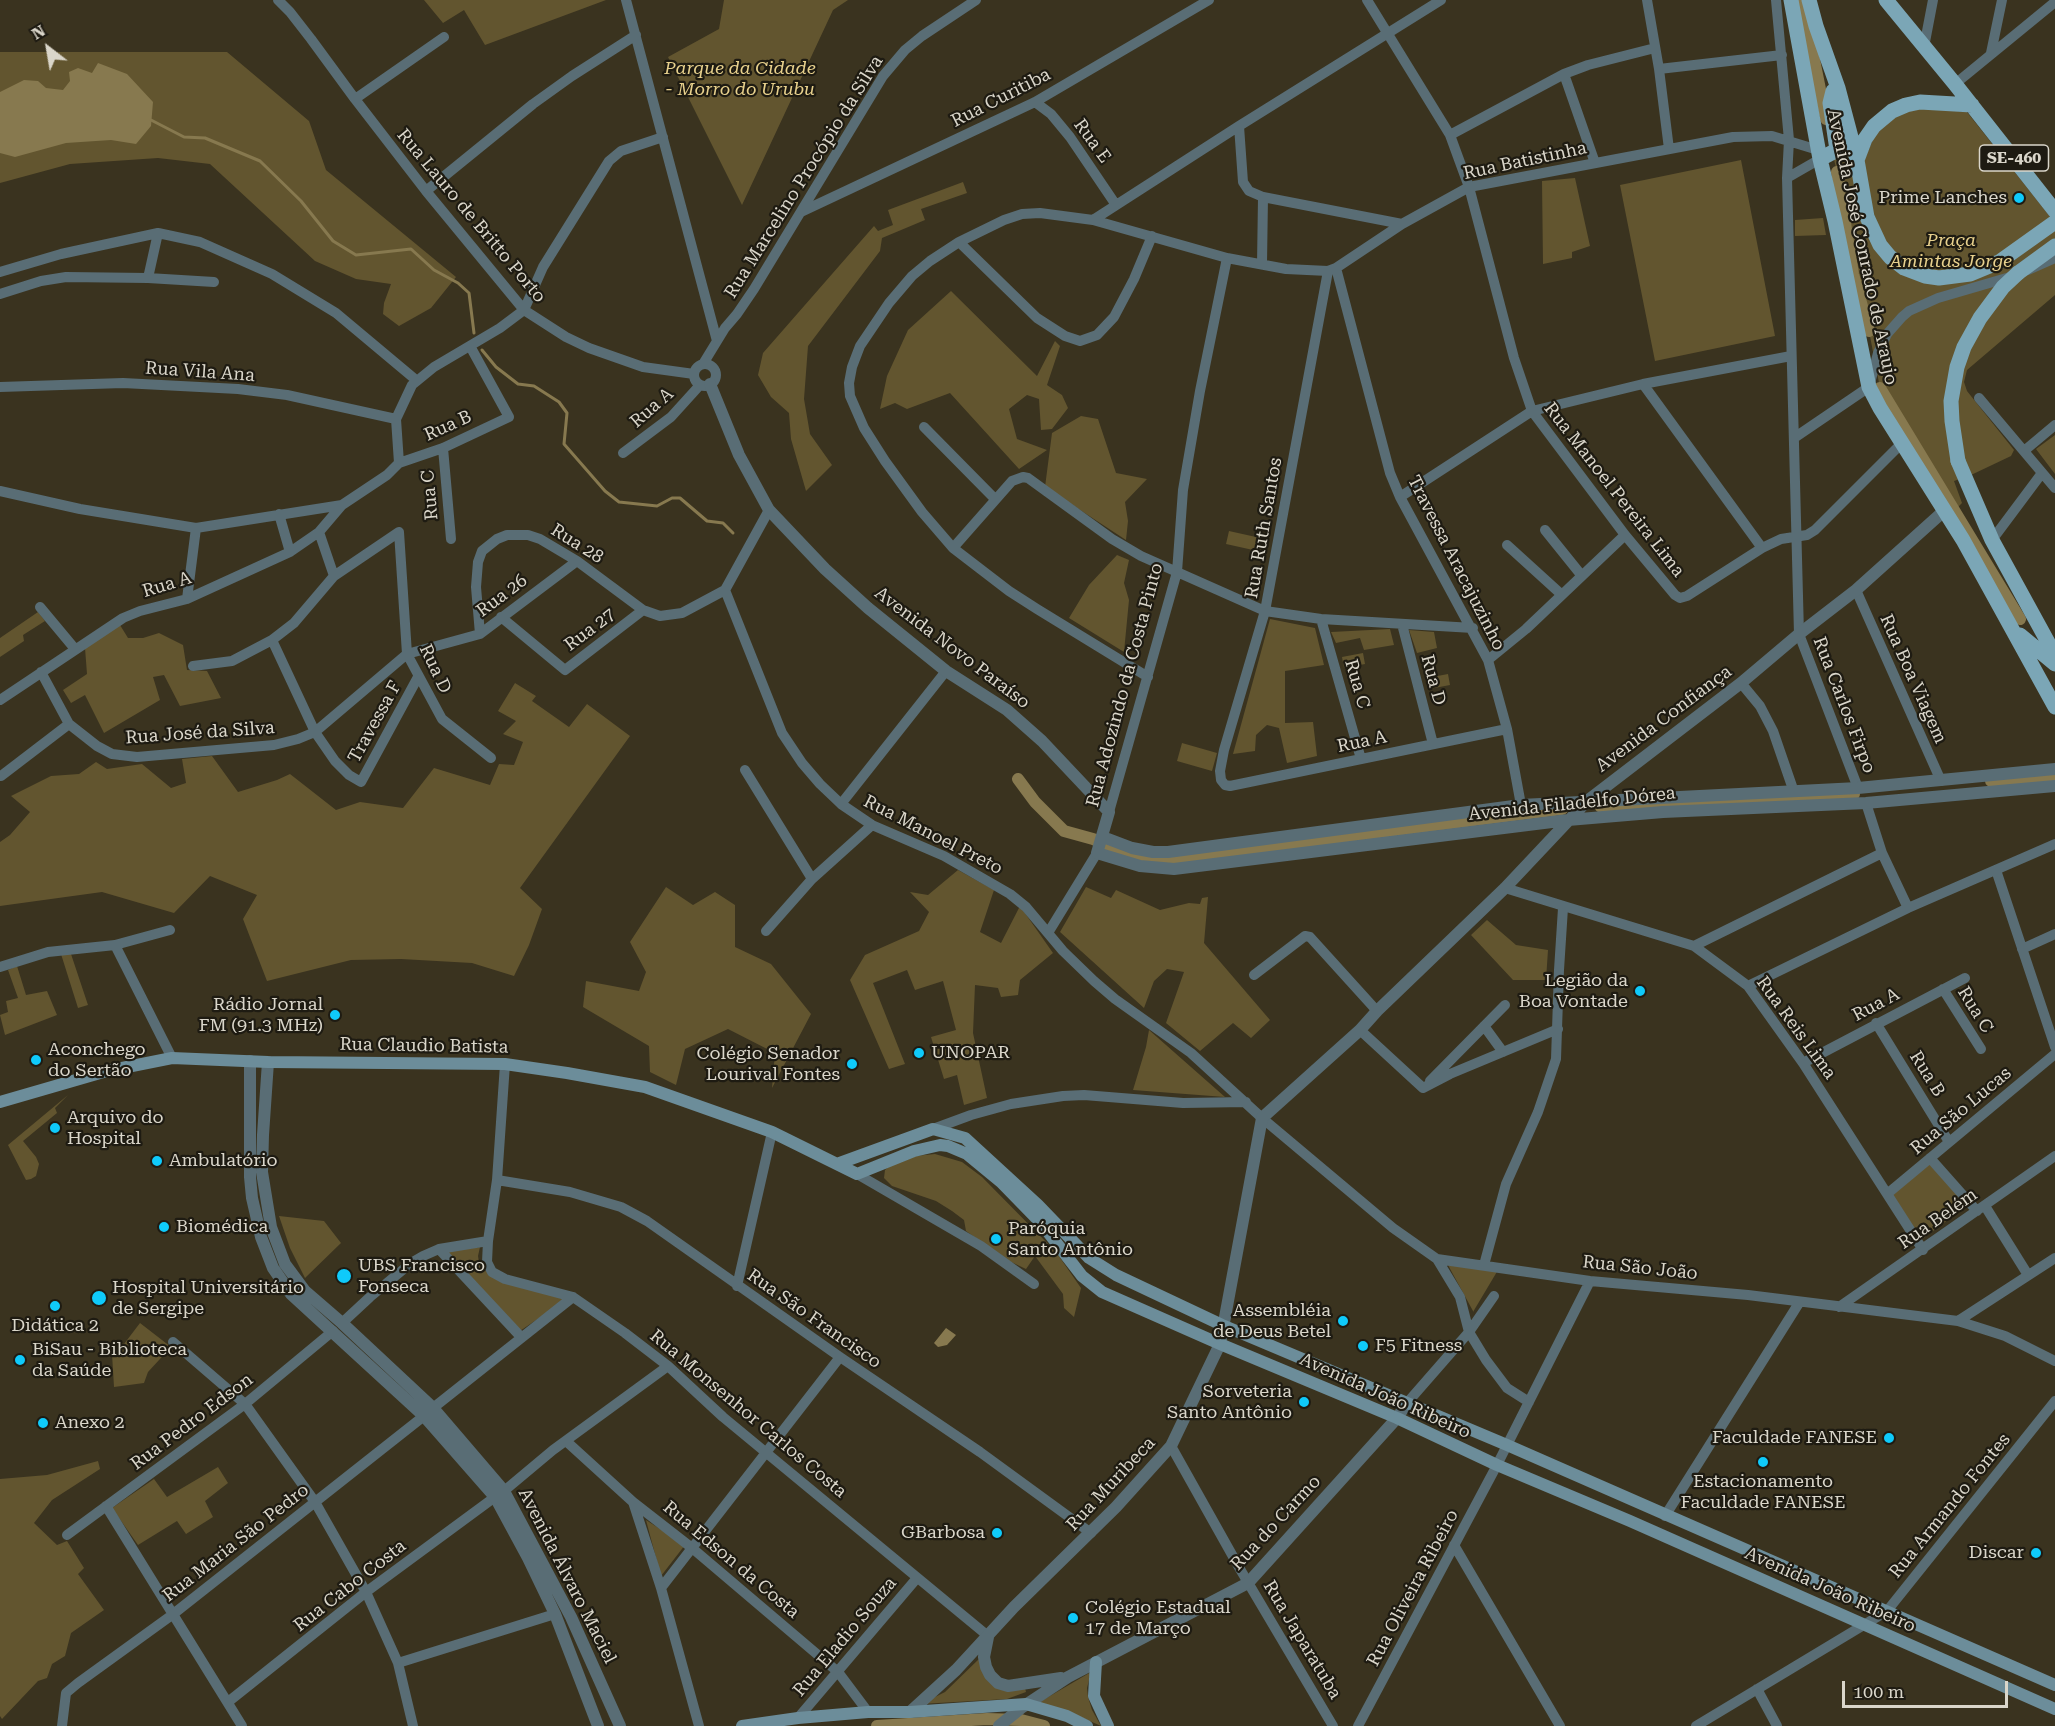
<!DOCTYPE html>
<meta charset="utf-8">
<style>
body{margin:0}
#map{position:relative;width:2055px;height:1726px;overflow:hidden;background:#3a331f;font-family:"Roboto Serif",serif}
canvas{display:block}
.north{position:absolute;left:18px;top:18px;width:60px;height:60px;-webkit-text-stroke:4px #1e1b12;paint-order:stroke;rotate:329deg;font-size:16px;font-weight:700;line-height:24px;text-align:center;color:#dad6ca}
.north::after{content:'';display:block;margin:auto;width:21px;height:27px;background:#dad6ca;clip-path:polygon(50% 0,100% 100%,50% 72%,0 100%)}
.scale{position:absolute;left:1842px;top:1681px;width:166px;height:27px;box-sizing:border-box;border:3px solid #dad6ca;border-top:0;padding-left:8px;font-size:18px;line-height:21px;white-space:nowrap;color:#dad6ca;-webkit-text-stroke:4px #1e1b12;paint-order:stroke}
</style>
<div id="map">
<canvas width="2055" height="1726"></canvas>
<div class="north">N</div>
<div class="scale">100 m</div>
</div>
<script>
const ctx = document.querySelector('canvas').getContext('2d');
ctx.lineJoin = 'round';
function paint(path, color) {
  ctx.fillStyle = color;
  ctx.fill(path, 'evenodd');
}
function shape(rows) {
  const path = new Path2D();
  for (const r of rows) {
    if (r.length === 3) {
      path.moveTo(r[0] + r[2], r[1]);
      path.arc(r[0], r[1], r[2], 0, 2 * Math.PI);
      continue;
    }
    path.moveTo(r[0], r[1]);
    for (let i = 2; i < r.length; i += 2) path.lineTo(r[i], r[i + 1]);
  }
  return path;
}
function strokePath(path, color, width, dash) {
  ctx.strokeStyle = color;
  ctx.lineWidth = width;
  ctx.lineCap = dash ? 'butt' : 'round';
  ctx.setLineDash(dash || []);
  ctx.stroke(path);
}
function write(font, color, halo, rows, align = 'center') {
  ctx.font = font + ' "Roboto Serif",serif';
  ctx.lineWidth = 4.5;
  ctx.setLineDash([]);
  ctx.textBaseline = 'middle';
  ctx.strokeStyle = halo;
  ctx.fillStyle = color;
  for (const [text, x, y, turn = 0] of rows) {
    ctx.save();
    ctx.translate(x, y);
    ctx.rotate((+turn || 0) * Math.PI / 180);
    ctx.textAlign = isNaN(turn) ? turn : align;
    if (halo) ctx.strokeText(text, 0, 0);
    ctx.fillText(text, 0, 0);
    ctx.restore();
  }
}
const green = shape([
 [424,0,606,0,485,45,464,10,443,23],
 [724,0,848,0,833,10,742,205,668,57,719,29],
 [0,52,227,52,309,121,326,170,456,277,431,308,399,326,383,314,384,303,391,284,356,279,315,261,210,164,158,158,70,164,0,183],
 [1916,107,1967,112,2055,223,2055,295,1967,370,1964,382,1967,391,2014,450,2011,456,1971,475,1954,481,1962,503,1957,508,1880,388,1869,331,1853,273,1837,172,1830,143,1846,141,1866,156,1873,139,1883,125,1897,116],
 [1741,160,1775,336,1655,361,1620,185],
 [1575,178,1590,246,1572,252,1572,258,1543,264,1542,181],
 [963,182,967,193,921,209,925,220,882,238,880,251,808,346,804,399,810,434,832,465,806,491,791,439,789,413,771,397,758,375,763,353,874,226,878,231,893,225,888,210],
 [1823,218,1826,235,1795,236,1795,220],
 [951,291,1037,376,1055,341,1060,346,1047,385,1062,395,1068,408,1052,429,1041,430,1039,399,1027,395,1009,409,1017,439,1047,450,1019,469,950,393,907,409,895,403,880,409,887,376,908,330],
 [1081,416,1098,419,1116,473,1147,479,1125,502,1128,521,1126,540,1045,487,1052,433],
 [2055,435,2055,474,2036,449],
 [1229,531,1265,539,1262,552,1226,544],
 [1117,555,1129,560,1124,583,1129,600,1124,652,1069,618,1089,585],
 [38,612,45,621,23,635,24,641,0,657,0,638],
 [1270,619,1315,628,1324,665,1285,671,1285,723,1313,722,1317,756,1287,763,1279,728,1267,725,1256,735,1255,751,1233,754],
 [120,625,128,638,143,638,159,633,183,645,187,670,207,671,221,698,180,706,164,675,153,677,160,700,104,733,85,695,71,703,63,690,87,674,85,648],
 [1390,629,1394,645,1364,650,1360,638,1336,643,1331,632],
 [1409,630,1434,632,1437,648,1417,653],
 [1363,653,1365,664,1344,668,1342,657],
 [1448,674,1450,685,1429,689,1427,678],
 [515,683,536,696,532,701,569,727,587,704,630,736,520,888,542,909,529,945,514,976,472,963,401,959,351,960,267,981,243,919,257,895,210,876,174,913,102,892,0,906,0,842,10,835,30,812,11,796,51,776,79,774,96,762,107,769,142,764,171,788,186,783,182,759,212,756,238,792,277,780,290,774,336,810,360,802,403,808,434,768,490,785,499,764,514,765,523,742,503,734,516,721,498,711],
 [1182,743,1217,753,1212,771,1177,761],
 [958,870,994,890,980,932,1001,943,1020,906,1053,953,1020,980,1018,995,1001,997,998,988,975,985,973,1033,987,1098,964,1105,957,1075,944,1079,931,1037,956,1030,943,981,915,990,907,970,873,983,905,1064,889,1069,850,980,865,955,919,931,929,912,910,892,928,895],
 [666,887,693,905,715,892,735,905,735,947,771,964,811,1014,772,1088,775,1053,728,1029,685,1049,676,1085,650,1072,649,1046,583,1007,586,981,639,991,646,972,630,942],
 [1086,887,1111,898,1116,890,1160,910,1189,903,1200,904,1202,898,1208,897,1204,943,1270,1020,1251,1038,1233,1023,1200,1051,1166,1023,1184,972,1167,969,1154,981,1144,1008,1060,932],
 [1487,920,1516,945,1548,950,1546,980,1513,980,1471,935],
 [61,954,71,954,88,1005,78,1008],
 [17,966,26,995,47,991,57,1015,5,1035,0,1015,8,1012,6,1001,18,998,8,970],
 [1149,1030,1225,1097,1133,1090,1146,1047],
 [68,1095,55,1108,57,1113,23,1141,36,1157,39,1164,36,1176,31,1179,26,1180,8,1145],
 [935,1154,962,1162,982,1177,1056,1252,1081,1288,1074,1317,1064,1308,1063,1294,1035,1256,1026,1269,1007,1260,966,1231,964,1220,952,1211,936,1201,892,1186,884,1178,885,1170,892,1163,915,1156],
 [1935,1159,1969,1204,1921,1240,1888,1194],
 [279,1216,324,1221,341,1243,305,1278,290,1248],
 [480,1247,478,1256,480,1268,512,1285,567,1299,517,1333,442,1252],
 [1448,1265,1498,1270,1473,1312,1473,1311],
 [140,1323,171,1347,148,1372,144,1383,114,1387,112,1354,119,1341,124,1344],
 [98,1461,100,1469,52,1500,34,1523,57,1545,67,1541,84,1568,78,1574,104,1610,71,1633,65,1656,52,1664,47,1678,38,1681,2,1719,0,1716,0,1479,47,1475],
 [218,1467,228,1483,205,1501,213,1517,186,1534,177,1521,138,1545,112,1508,154,1479,167,1497],
 [646,1520,685,1545,661,1576,651,1539],
 [981,1657,993,1685,1025,1688,1026,1692,1007,1699,921,1704,945,1692],
 [1091,1672,1087,1688,1088,1697,1092,1710,1101,1726,1083,1718,1038,1703]
]);
const water = shape([
 [98,63,127,74,153,102,151,126,136,144,111,140,66,143,15,157,0,153,0,92,24,80,38,81,46,88,63,90,70,81,69,72,78,68,92,73],
 [946,1328,956,1335,947,1345,938,1347,934,1343]
]);
const stream = shape([
 [151,120,184,137,205,138,260,161,301,201,333,241,356,255,411,249,434,270,458,283,469,293,474,333],
 [482,350,496,367,518,384,534,386,559,402,567,413,564,444,605,491,619,502,657,506,672,498,680,498,707,521,723,523,733,533]
]);
const canal = shape([
 [1802,0,1826,119],
 [1837,172,1853,274,1869,331],
 [1880,388,2020,619],
 [1018,779,1035,802,1064,831,1093,839,1121,851,1163,863,1348,836,1562,809],
 [1991,781,2055,775],
 [1601,807,1693,805,1854,794],
 [877,1726,987,1719,1021,1720,1044,1726]
]);
const minor = shape([
 [278,0,290,12,311,39,355,99,426,191,524,310,566,337,589,348,643,367,694,374],
 [626,0,717,341],
 [1367,0,1450,135,1469,187,1514,358,1532,411,1625,535,1675,595,1680,598,1687,596,1762,548,1781,539,1807,535,1815,530,1902,443],
 [1647,0,1659,69,1669,149],
 [1776,0,1789,140,1787,178,1799,634,1858,788],
 [1924,47,1933,0],
 [1991,53,2002,0],
 [1659,69,1782,55],
 [1564,74,1595,163],
 [1955,84,2055,2],
 [355,99,444,37],
 [1035,102,1051,114,1070,137,1116,205],
 [1239,126,1243,182,1249,191,1263,197,1402,224],
 [1450,135,1564,74,1588,65,1655,48],
 [1787,178,1820,159],
 [426,191,533,104,572,76,636,35],
 [801,212,1035,102,1209,0],
 [1093,220,1239,126,1441,0],
 [959,242,1037,318,1065,336,1080,341,1097,335,1114,317,1134,279,1152,236],
 [1262,264,1263,197],
 [1336,268,1390,473,1400,497,1488,660,1507,729,1521,805],
 [2028,270,2055,258],
 [1328,271,1265,611,1224,750,1220,771,1221,780,1225,785,1230,786,1507,729],
 [0,272,61,254,158,233,200,242,272,274,336,313,416,380],
 [148,278,214,282],
 [0,294,41,281,66,277,148,278,158,233],
 [524,310,543,267,609,161,621,151,663,137],
 [703,364,725,328,737,314,754,289,883,76,905,50,922,36,976,0],
 [705,375,11],
 [1643,384,1762,548],
 [0,387,123,383,238,389,287,395,396,419],
 [1979,398,2055,488],
 [924,427,995,499],
 [1794,438,1869,387,1878,353,1887,334,1902,317,1909,311,1938,298,2010,277],
 [443,448,451,539],
 [2024,451,2055,425],
 [623,453,671,417,700,385],
 [399,463,443,448,509,417,470,346],
 [0,491,80,509,196,528,342,505,387,475,399,463,396,419,412,385,434,367,500,328,524,310],
 [1400,497,1532,411,1643,384,1791,356],
 [769,510,725,590,782,733,802,763,820,784,841,804,872,825,944,856,1010,894,1026,907,1063,951,1094,981,1115,999,1191,1053,1262,1118,1393,1228,1437,1259,1590,1281,1748,1295,1958,1321,2005,1336,2055,1361],
 [279,514,290,552],
 [1545,530,1582,576],
 [319,532,334,576],
 [399,532,407,654,442,719,491,758],
 [1992,540,2042,473],
 [1507,545,1562,595],
 [953,548,1012,481,1023,477,1028,478,1112,539,1141,556,1265,611,1321,619,1473,628],
 [1856,590,1941,781],
 [187,599,196,528],
 [40,607,75,649],
 [501,617,565,670,643,610],
 [1321,619,1361,759],
 [1402,624,1433,744],
 [480,634,476,587,478,562,482,551,497,539,507,535,528,535,540,539,577,561,643,610,660,616,682,613,725,590],
 [272,640,315,732,335,761,349,775,361,782,418,677],
 [1488,660,1526,629,1625,535],
 [193,666,232,661,272,640,294,623,334,576,399,532],
 [41,672,69,724,97,746,112,754,137,757,274,745,298,739,315,732,407,654,480,634,577,561],
 [1148,677,1037,609,1009,591,953,548,922,512,885,461,864,428,850,396,849,383,852,367,860,346,889,303,912,276,930,261,959,242,1004,220,1022,214,1040,213,1093,220,1227,258,1286,269,1328,271,1336,268,1402,224,1469,187,1733,137,1772,136,1818,150],
 [1741,683,1760,706,1773,731,1794,792],
 [0,700,123,618,140,611,187,599,290,552,319,532,342,505],
 [745,770,812,879],
 [1,776,69,724],
 [1866,803,1882,853,1908,908],
 [841,804,946,671],
 [1109,812,1177,572,1183,490,1200,391,1227,258],
 [1996,870,2055,1047],
 [1505,888,1694,946,1748,986,1803,1063,1923,1250],
 [766,931,812,879,872,825],
 [1048,933,1097,853],
 [115,945,172,1058],
 [1694,946,1882,853],
 [2022,949,2055,934],
 [0,967,48,952,115,945,170,930],
 [1254,975,1305,936,1310,937,1377,1011],
 [1748,986,1908,908,2055,844],
 [1943,989,1981,1049],
 [1876,1023,1949,1142],
 [1484,1026,1503,1052],
 [1360,1030,1423,1088,1450,1074,1558,1029],
 [1803,1063,1965,978],
 [505,1064,497,1180,488,1241,487,1262,492,1272,505,1279,573,1297,625,1333,668,1366,723,1417,988,1636],
 [1430,1081,1505,1005],
 [933,1129,971,1115,1011,1104,1063,1096,1084,1095,1183,1103,1246,1102],
 [1930,1158,1977,1211],
 [857,1174,981,1246,1034,1284],
 [497,1180,570,1192,621,1207,647,1221,840,1357,980,1452,1091,1533],
 [1887,1194,2055,1054],
 [1985,1206,2028,1275],
 [439,1249,521,1337],
 [1437,1259,1460,1297,1469,1332,1486,1360,1507,1388,1529,1402],
 [1484,1265,1506,1184,1538,1112,1556,1059,1559,970,1563,908],
 [737,1286,772,1132],
 [1839,1307,2055,1156],
 [1958,1321,2055,1258],
 [342,1323,370,1297,411,1263,423,1256,439,1249,488,1241],
 [173,1342,245,1404,315,1502,366,1592,398,1663,413,1726],
 [1407,1403,1469,1332,1494,1296],
 [433,1408,573,1297],
 [566,1441,633,1502,692,1548,838,1672,868,1712],
 [1171,1446,1240,1569,1333,1726],
 [504,1491,553,1450,668,1366],
 [633,1502,661,1588,699,1726],
 [106,1506,242,1726],
 [1665,1516,1799,1303],
 [67,1535,245,1404,333,1331],
 [1454,1545,1560,1726],
 [661,1588,840,1357],
 [398,1663,555,1614],
 [1757,1689,1777,1726],
 [228,1702,366,1592,495,1497],
 [798,1718,917,1578],
 [62,1726,66,1693,78,1683,172,1615,424,1416],
 [1358,1726,1497,1465,1590,1281],
 [1696,1726,1887,1611,2055,1401]
]);
const tertiary = shape([
 [710,384,739,455,769,510,825,569,868,608,946,671,1007,710,1042,741,1109,812,1097,853,1140,866,1174,869,1568,820,1663,812,1866,803,2055,786],
 [1103,837,1132,848,1153,852,1168,852,1521,805,1858,788,2055,769],
 [250,1061,250,1177,252,1198,261,1237,273,1268,291,1294,424,1416,495,1497,528,1558,555,1614,598,1726],
 [268,1062,263,1135,262,1172,271,1227,285,1264,305,1291,342,1323,433,1408,504,1491,571,1617,620,1726],
 [988,1637,984,1657,986,1667,990,1675,998,1683,1008,1686,1061,1678],
 [910,1712,956,1670,1014,1607,1116,1507,1171,1446,1220,1344,1262,1118,1360,1030,1377,1011,1505,888,1587,801,1741,683,1799,634,1856,590,1945,510],
 [999,1726,1021,1708,1068,1677,1248,1583,1397,1418,1407,1403]
]);
const secondary = shape([
 [0,1102,107,1071,172,1058,268,1062,505,1064,567,1073,645,1087,772,1132,857,1174,914,1151,940,1145,948,1146,967,1154,1001,1182,1041,1223,1082,1276,1102,1292,1220,1344,1397,1418,1497,1465,1630,1521,2055,1709],
 [837,1164,933,1129,965,1138,1038,1205,1089,1258,1116,1275,1222,1325,1507,1445,2055,1685],
 [1096,1662,1094,1696,1108,1726],
 [742,1726,798,1718,868,1712,910,1712,1026,1704,1067,1716,1087,1726]
]);
const primary = shape([
 [1791,0,1820,159,1835,221,1869,387,1880,408,1963,540,2055,707],
 [1809,0,1816,26,1838,88,1857,160,1867,217,1880,245,1890,257,1904,268,1925,276,1939,278,1970,274,1999,262,2055,222],
 [1886,0,1955,84,2055,211],
 [1820,159,1837,150,1830,103,1833,91,1838,88],
 [1857,160,1865,139,1874,126,1892,111,1906,105,1920,102,1972,105],
 [2018,273,2055,246],
 [1958,461,1992,540,2055,655],
 [2020,635,2055,664]
]);
const primaryBridge = shape([
 [1958,461,1952,421,1951,401,1957,367,1964,347,1980,318,2003,287,2018,273]
]);
const markers = [
 [2019,198,6,"#0fcafa"],
 [1640,991,6,"#0fcafa"],
 [335,1015,6,"#0fcafa"],
 [919,1053,6,"#0fcafa"],
 [36,1060,6,"#0fcafa"],
 [852,1064,6,"#0fcafa"],
 [55,1128,6,"#0fcafa"],
 [157,1161,6,"#0fcafa"],
 [164,1227,6,"#0fcafa"],
 [996,1239,6,"#0fcafa"],
 [344,1276,8,"#0fcafa"],
 [99,1298,8,"#0fcafa"],
 [55,1306,6,"#0fcafa"],
 [1343,1321,6,"#0fcafa"],
 [1363,1346,6,"#0fcafa"],
 [20,1360,6,"#0fcafa"],
 [1304,1402,6,"#0fcafa"],
 [43,1423,6,"#0fcafa"],
 [1889,1438,6,"#0fcafa"],
 [1763,1462,6,"#0fcafa"],
 [997,1533,6,"#0fcafa"],
 [2036,1553,6,"#0fcafa"],
 [1073,1618,6,"#0fcafa"]
];
const shields = [
 [2014,158,69]
];
const shieldNames = [
 ["SE-460",2014,158]
];
const parkNames = [
 ["Parque da Cidade",740,69],
 ["- Morro do Urubu",740,90],
 ["Praça",1951,241],
 ["Amintas Jorge",1951,262]
];
const streetNames = [
 ["Rua Curitiba",1001,98,-27],
 ["Rua E",1092,141,54],
 ["Rua Batistinha",1525,161,-12],
 ["Rua Marcelino Procópio da Silva",804,177,-58],
 ["Rua Lauro de Britto Porto",471,216,50],
 ["Avenida José Conrado de Araujo",1862,247,78],
 ["Rua Vila Ana",200,372,4],
 ["Rua A",652,408,-41],
 ["Rua B",448,426,-24],
 ["Rua Manoel Pereira Lima",1614,490,52],
 ["Rua C",430,495,-95],
 ["Rua Ruth Santos",1264,528,-80],
 ["Rua 28",577,544,32],
 ["Travessa Aracajuzinho",1456,563,63],
 ["Rua A",167,585,-17],
 ["Rua 26",502,596,-37],
 ["Rua 27",590,630,-37],
 ["Avenida Novo Paraíso",952,648,37],
 ["Rua D",435,669,65],
 ["Rua Boa Viagem",1913,679,66],
 ["Rua D",1433,680,75],
 ["Rua C",1357,684,74],
 ["Rua Adozindo da Costa Pinto",1125,685,-75],
 ["Rua Carlos Firpo",1844,705,69],
 ["Avenida Confiança",1664,719,-37],
 ["Travessa F",375,722,-61],
 ["Rua José da Silva",200,733,-4],
 ["Rua A",1362,742,-12],
 ["Avenida Filadelfo Dórea",1572,804,-6],
 ["Rua Manoel Preto",933,835,27],
 ["Rua A",1876,1005,-28],
 ["Rua C",1975,1010,58],
 ["Rua Reis Lima",1796,1028,54],
 ["Rua Claudio Batista",424,1046,1],
 ["Rua B",1927,1074,58],
 ["Rua São Lucas",1961,1111,-40],
 ["Rua Belém",1938,1219,-35],
 ["Rua São João",1640,1268,6],
 ["Rua São Francisco",814,1319,35],
 ["Avenida João Ribeiro",1385,1396,24],
 ["Rua Monsenhor Carlos Costa",748,1414,40],
 ["Rua Pedro Edson",192,1422,-37],
 ["Rua Muribeca",1111,1484,-47],
 ["Rua Armando Fontes",1950,1506,-51],
 ["Rua do Carmo",1276,1523,-47],
 ["Rua Maria São Pedro",236,1543,-38],
 ["Rua Edson da Costa",731,1560,40],
 ["Avenida Álvaro Maciel",567,1576,63],
 ["Rua Cabo Costa",350,1586,-38],
 ["Rua Oliveira Ribeiro",1413,1588,-62],
 ["Avenida João Ribeiro",1830,1590,24],
 ["Rua Eladio Souza",845,1637,-50],
 ["Rua Japaratuba",1302,1640,59]
];
const poiNames = [
 ["Prime Lanches",2007,198,"right"],
 ["Legião da",1628,981,"right"],
 ["Boa Vontade",1628,1002,"right"],
 ["Rádio Jornal",323,1005,"right"],
 ["FM (91.3 MHz)",323,1026,"right"],
 ["Aconchego",48,1050],
 ["do Sertão",48,1071],
 ["UNOPAR",931,1053],
 ["Colégio Senador",840,1054,"right"],
 ["Lourival Fontes",840,1075,"right"],
 ["Arquivo do",67,1118],
 ["Hospital",67,1139],
 ["Ambulatório",169,1161],
 ["Biomédica",176,1227],
 ["Paróquia",1008,1229],
 ["Santo Antônio",1008,1250],
 ["UBS Francisco",358,1266],
 ["Fonseca",358,1287],
 ["Hospital Universitário",112,1288],
 ["de Sergipe",112,1309],
 ["Assembléia",1331,1311,"right"],
 ["de Deus Betel",1331,1332,"right"],
 ["Didática 2",55,1326,"center"],
 ["F5 Fitness",1375,1346],
 ["BiSau - Biblioteca",32,1350],
 ["da Saúde",32,1371],
 ["Sorveteria",1292,1392,"right"],
 ["Santo Antônio",1292,1413,"right"],
 ["Anexo 2",55,1423],
 ["Faculdade FANESE",1877,1438,"right"],
 ["Estacionamento",1763,1482,"center"],
 ["Faculdade FANESE",1763,1503,"center"],
 ["GBarbosa",985,1533,"right"],
 ["Discar",2024,1553,"right"],
 ["Colégio Estadual",1085,1608],
 ["17 de Março",1085,1629]
];
paint(green, '#62552f');
paint(water, '#87794f');
strokePath(stream, '#87794f', 3);
strokePath(canal, '#87794f', 12);
strokePath(minor, '#596d75', 10);
strokePath(tertiary, '#596d75', 12);
strokePath(secondary, '#6c8d9a', 12);
strokePath(primary, '#7ba6b6', 15);
strokePath(primaryBridge, '#7ba6b6', 15);
for (const [x, y, r, color] of markers) {
  const dot = new Path2D();
  dot.arc(x, y, r, 0, 2 * Math.PI);
  ctx.fillStyle = color;
  ctx.fill(dot);
  strokePath(dot, '#1e1b12', 2);
}
for (const [x, y, w] of shields) {
  const box = new Path2D();
  box.roundRect(x - w / 2, y - 13, w, 26, 4.5);
  ctx.fillStyle = '#1e1b12';
  ctx.fill(box);
  strokePath(box, '#dad6ca', 1.5);
}
write('bold 16px', '#dad6ca', null, shieldNames);
write('italic 18px', '#e8d18d', '#1e1b12', parkNames);
write('18px', '#dad6ca', '#1e1b12', streetNames);
write('18px', '#dad6ca', '#1e1b12', poiNames, 'left');
</script>
